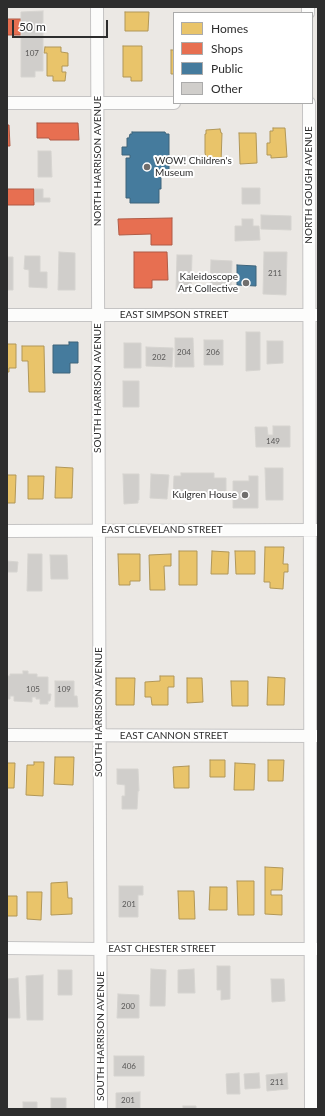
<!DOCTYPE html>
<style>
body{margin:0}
#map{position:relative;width:325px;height:1116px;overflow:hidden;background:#ebe8e4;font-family:Lato,sans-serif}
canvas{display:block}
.frame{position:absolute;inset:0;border:8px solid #2d2d2d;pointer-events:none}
.legend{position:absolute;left:173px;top:12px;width:140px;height:92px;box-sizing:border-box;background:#fff;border:1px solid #ababab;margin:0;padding:5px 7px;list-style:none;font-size:12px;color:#2d2d2d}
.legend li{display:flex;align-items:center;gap:8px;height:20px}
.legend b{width:20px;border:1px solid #ababab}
.scale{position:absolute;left:12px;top:20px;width:96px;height:18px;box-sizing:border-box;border:2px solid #2d2d2d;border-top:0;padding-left:5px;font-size:12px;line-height:14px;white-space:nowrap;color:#2d2d2d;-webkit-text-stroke:3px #fff;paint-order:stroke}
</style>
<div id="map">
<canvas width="325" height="1116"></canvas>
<div class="frame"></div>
<ul class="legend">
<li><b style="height:11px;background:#e9c46a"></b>Homes</li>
<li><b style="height:11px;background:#e76f51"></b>Shops</li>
<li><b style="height:11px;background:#457b9d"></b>Public</li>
<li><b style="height:11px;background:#d0cecb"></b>Other</li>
</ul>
<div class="scale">50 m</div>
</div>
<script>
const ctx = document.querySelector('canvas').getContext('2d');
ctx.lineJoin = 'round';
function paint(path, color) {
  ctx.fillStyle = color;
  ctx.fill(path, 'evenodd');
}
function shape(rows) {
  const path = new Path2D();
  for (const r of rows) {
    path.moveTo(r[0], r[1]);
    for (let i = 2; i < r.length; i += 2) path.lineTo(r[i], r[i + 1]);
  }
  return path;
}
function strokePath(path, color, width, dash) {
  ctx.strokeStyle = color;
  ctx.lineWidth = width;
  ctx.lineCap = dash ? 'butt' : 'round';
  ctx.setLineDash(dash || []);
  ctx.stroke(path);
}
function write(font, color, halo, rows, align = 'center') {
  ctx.font = font + ' Lato,sans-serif';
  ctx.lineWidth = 4;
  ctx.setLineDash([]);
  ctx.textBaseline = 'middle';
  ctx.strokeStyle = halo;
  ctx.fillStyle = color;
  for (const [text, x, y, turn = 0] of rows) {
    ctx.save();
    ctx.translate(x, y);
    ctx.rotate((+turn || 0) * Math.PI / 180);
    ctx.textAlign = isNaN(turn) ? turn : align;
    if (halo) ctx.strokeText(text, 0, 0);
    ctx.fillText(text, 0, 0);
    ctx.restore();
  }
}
const homes = shape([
 [125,12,149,12,148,31,125,31,125,12],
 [123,46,142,46,142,81,131,81,131,77,123,77,123,46],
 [45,47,61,47,61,52,68,53,68,66,62,66,62,72,66,72,65,81,53,81,53,76,47,76,47,53,44,53,45,47],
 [171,50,174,50,174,74,171,74,171,50],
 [273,128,285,128,287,157,271,158,271,155,267,155,267,143,270,143,270,131,273,131,273,128],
 [220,129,221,133,222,133,221,163,210,164,210,156,206,157,205,153,205,134,206,134,206,130,220,129],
 [239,133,256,133,257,163,240,164,239,133],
 [7,344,16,344,16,368,9,368,9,372,7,372,7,344],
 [22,346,44,346,45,392,29,392,28,361,22,361,22,346],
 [56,467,73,468,72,498,55,498,56,467],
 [7,475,16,475,15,503,7,503,7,475],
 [28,476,44,476,43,499,28,499,28,476],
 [265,547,284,547,283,564,288,564,288,572,284,572,283,589,270,588,270,582,264,582,265,547],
 [179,551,197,551,197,585,179,585,179,551],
 [212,551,229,552,228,574,211,574,212,551],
 [235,551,255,551,255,574,236,574,235,551],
 [118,554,140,554,140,581,130,581,130,585,119,585,118,554],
 [171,554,171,566,164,566,165,590,150,590,149,555,171,554],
 [160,676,174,676,174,687,168,687,168,705,152,705,151,697,145,697,145,682,160,681,160,676],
 [268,677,285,678,284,705,267,705,268,677],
 [116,678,135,678,134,705,116,705,116,678],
 [187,678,202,678,203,702,187,703,187,678],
 [231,681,248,681,248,706,232,706,231,681],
 [55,757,74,757,73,785,54,784,55,757],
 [210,760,225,760,225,777,210,777,210,760],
 [268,760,284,760,283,781,268,781,268,760],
 [34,762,44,762,43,796,26,795,27,765,34,765,34,762],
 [7,763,15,763,14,788,7,788,7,763],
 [235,763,255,764,254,790,234,790,235,763],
 [189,766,189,788,174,788,173,767,189,766],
 [265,867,283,868,282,890,271,890,271,895,282,895,282,915,265,914,265,867],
 [237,881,254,881,254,915,238,915,237,881],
 [67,882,68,898,72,898,72,914,51,915,51,883,67,882],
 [210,887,227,887,227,910,209,910,210,887],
 [178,891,194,891,195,919,179,919,178,891],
 [27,892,42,892,41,920,27,919,27,892],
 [7,896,17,896,17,916,7,916,7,896]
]);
const shops = shape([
 [7,19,21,19,21,35,7,35,7,19],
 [37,123,78,123,79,140,50,140,49,138,37,138,37,123],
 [7,125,9,125,10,146,7,146,7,125],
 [7,189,34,189,34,205,7,205,7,189],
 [172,218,172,245,151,245,151,234,119,235,118,219,172,218],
 [134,252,167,252,168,280,152,280,152,288,134,288,134,252]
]);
const public = shape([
 [132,132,165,132,166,134,169,134,169,175,161,175,161,189,159,189,159,203,130,203,130,198,126,198,126,158,130,158,130,155,122,155,122,147,127,147,127,138,129,138,130,134,132,134,132,132],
 [237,265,256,266,256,286,237,285,237,265],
 [69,342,78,342,78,363,70,363,70,373,53,373,53,345,69,345,69,342]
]);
const building = shape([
 [43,11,43,71,35,71,35,77,21,77,21,12,43,11],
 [38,151,51,151,52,177,38,177,38,151],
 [242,188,260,188,260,204,242,204,242,188],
 [35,189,43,189,43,198,50,198,50,202,35,202,35,189],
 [261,215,291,216,291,230,261,229,261,215],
 [242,219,253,219,253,226,259,226,260,240,235,241,235,226,242,226,242,219],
 [59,252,75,253,75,290,58,290,59,252],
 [264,252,287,252,286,295,263,294,264,252],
 [177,255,192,255,191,290,176,290,177,255],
 [25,256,40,256,40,272,47,272,47,288,29,287,29,270,24,269,25,256],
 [7,257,13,257,13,290,7,290,7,257],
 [211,260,232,261,231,289,210,288,211,260],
 [246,332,260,332,260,370,246,371,246,332],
 [175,338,193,338,194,367,175,367,175,338],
 [204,340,223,340,223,365,204,365,204,340],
 [267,341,283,341,283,363,267,364,267,341],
 [124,343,141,343,141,368,124,368,124,343],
 [146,347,173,348,172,367,146,366,146,347],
 [123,381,139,381,139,407,123,407,123,381],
 [273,426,290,426,290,447,256,447,255,427,267,427,268,435,273,435,273,426],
 [265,468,283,468,283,500,266,500,265,468],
 [181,473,214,473,214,478,226,478,226,498,173,497,174,476,181,476,181,473],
 [123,474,139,474,139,500,138,500,138,503,124,504,123,474],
 [151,474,169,475,167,499,150,498,151,474],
 [249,476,258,476,258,508,233,508,233,481,249,481,249,476],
 [28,554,42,554,42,591,27,591,28,554],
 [50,555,67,555,68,579,51,579,50,555],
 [7,561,18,562,17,572,7,572,7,561],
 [23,671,28,671,28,674,37,674,37,677,48,677,48,694,51,694,50,701,48,701,48,704,40,704,40,699,36,699,36,697,32,697,32,702,14,701,14,696,10,696,10,699,7,699,7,676,10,676,10,674,23,674,23,671],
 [55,681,74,681,74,696,77,696,78,707,55,707,55,681],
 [117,769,138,769,139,791,138,791,137,809,122,809,122,796,125,796,125,785,117,784,117,769],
 [119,886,143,886,143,895,138,895,138,917,119,917,119,886],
 [217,966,230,966,230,999,221,1000,221,990,217,990,217,966],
 [151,969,166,970,165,1006,150,1006,151,969],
 [194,969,195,993,178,993,178,970,194,969],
 [58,970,72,970,72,995,58,995,58,970],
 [43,975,43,1020,27,1020,26,976,43,975],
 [18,978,20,1018,7,1018,7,979,18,978],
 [271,979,284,979,285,1001,272,1002,271,979],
 [118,994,139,995,139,1018,117,1018,118,994],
 [114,1056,144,1056,144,1076,114,1076,114,1056],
 [239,1073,240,1094,227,1094,226,1074,239,1073],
 [259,1073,260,1088,245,1089,244,1074,259,1073],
 [287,1073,288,1089,267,1091,266,1075,287,1073],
 [140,1092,140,1108,116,1109,116,1093,140,1092],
 [51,1098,66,1098,66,1109,51,1109,51,1098],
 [23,1102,37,1102,37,1109,23,1109,23,1102],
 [183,1106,196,1106,196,1109,183,1109,183,1106]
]);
const minor = shape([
 [97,7,101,1109],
 [308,7,308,13],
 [7,103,174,103],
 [309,103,311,1109],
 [7,315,318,315],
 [7,531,318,530],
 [7,735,318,736],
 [7,948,100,949,318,949]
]);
const markers = [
 [147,167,4,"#706e6d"],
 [246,283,4,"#706e6d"],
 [245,495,4,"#706e6d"]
];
const numberNames = [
 ["107",32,53],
 ["211",275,273],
 ["204",184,352],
 ["206",213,352],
 ["202",159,357],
 ["149",273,441],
 ["105",33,689],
 ["109",64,689],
 ["201",129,904],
 ["200",128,1006],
 ["406",129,1066],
 ["211",277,1082],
 ["201",128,1100]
];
const streetNames = [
 ["NORTH HARRISON AVENUE",98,161,-90],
 ["NORTH GOUGH AVENUE",309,185,-90],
 ["EAST SIMPSON STREET",174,315],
 ["SOUTH HARRISON AVENUE",98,388,-90],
 ["EAST CLEVELAND STREET",162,530],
 ["SOUTH HARRISON AVENUE",99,712,-90],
 ["EAST CANNON STREET",174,736],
 ["EAST CHESTER STREET",162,949],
 ["SOUTH HARRISON AVENUE",101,1036,-90]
];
const poiNames = [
 ["WOW! Children's",155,161,"left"],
 ["Museum",155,173,"left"],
 ["Kaleidoscope",238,277],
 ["Art Collective",238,289],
 ["Kulgren House",237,495]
];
paint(homes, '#e9c46a');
strokePath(homes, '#b19758', 1);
paint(shops, '#e76f51');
strokePath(shops, '#af5b46', 1);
paint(public, '#457b9d');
strokePath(public, '#3e647b', 1);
paint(building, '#d0cecb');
strokePath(building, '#d6d4d0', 1);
strokePath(minor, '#c5c4c4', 14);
strokePath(minor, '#fcfcfb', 12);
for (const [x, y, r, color] of markers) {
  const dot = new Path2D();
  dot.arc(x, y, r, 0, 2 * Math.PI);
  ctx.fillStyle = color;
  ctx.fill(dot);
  strokePath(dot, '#fff', 1.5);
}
write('8px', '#585756', null, numberNames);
write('10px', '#2d2d2d', '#fff', streetNames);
write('10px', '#2d2d2d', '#fff', poiNames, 'right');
</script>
